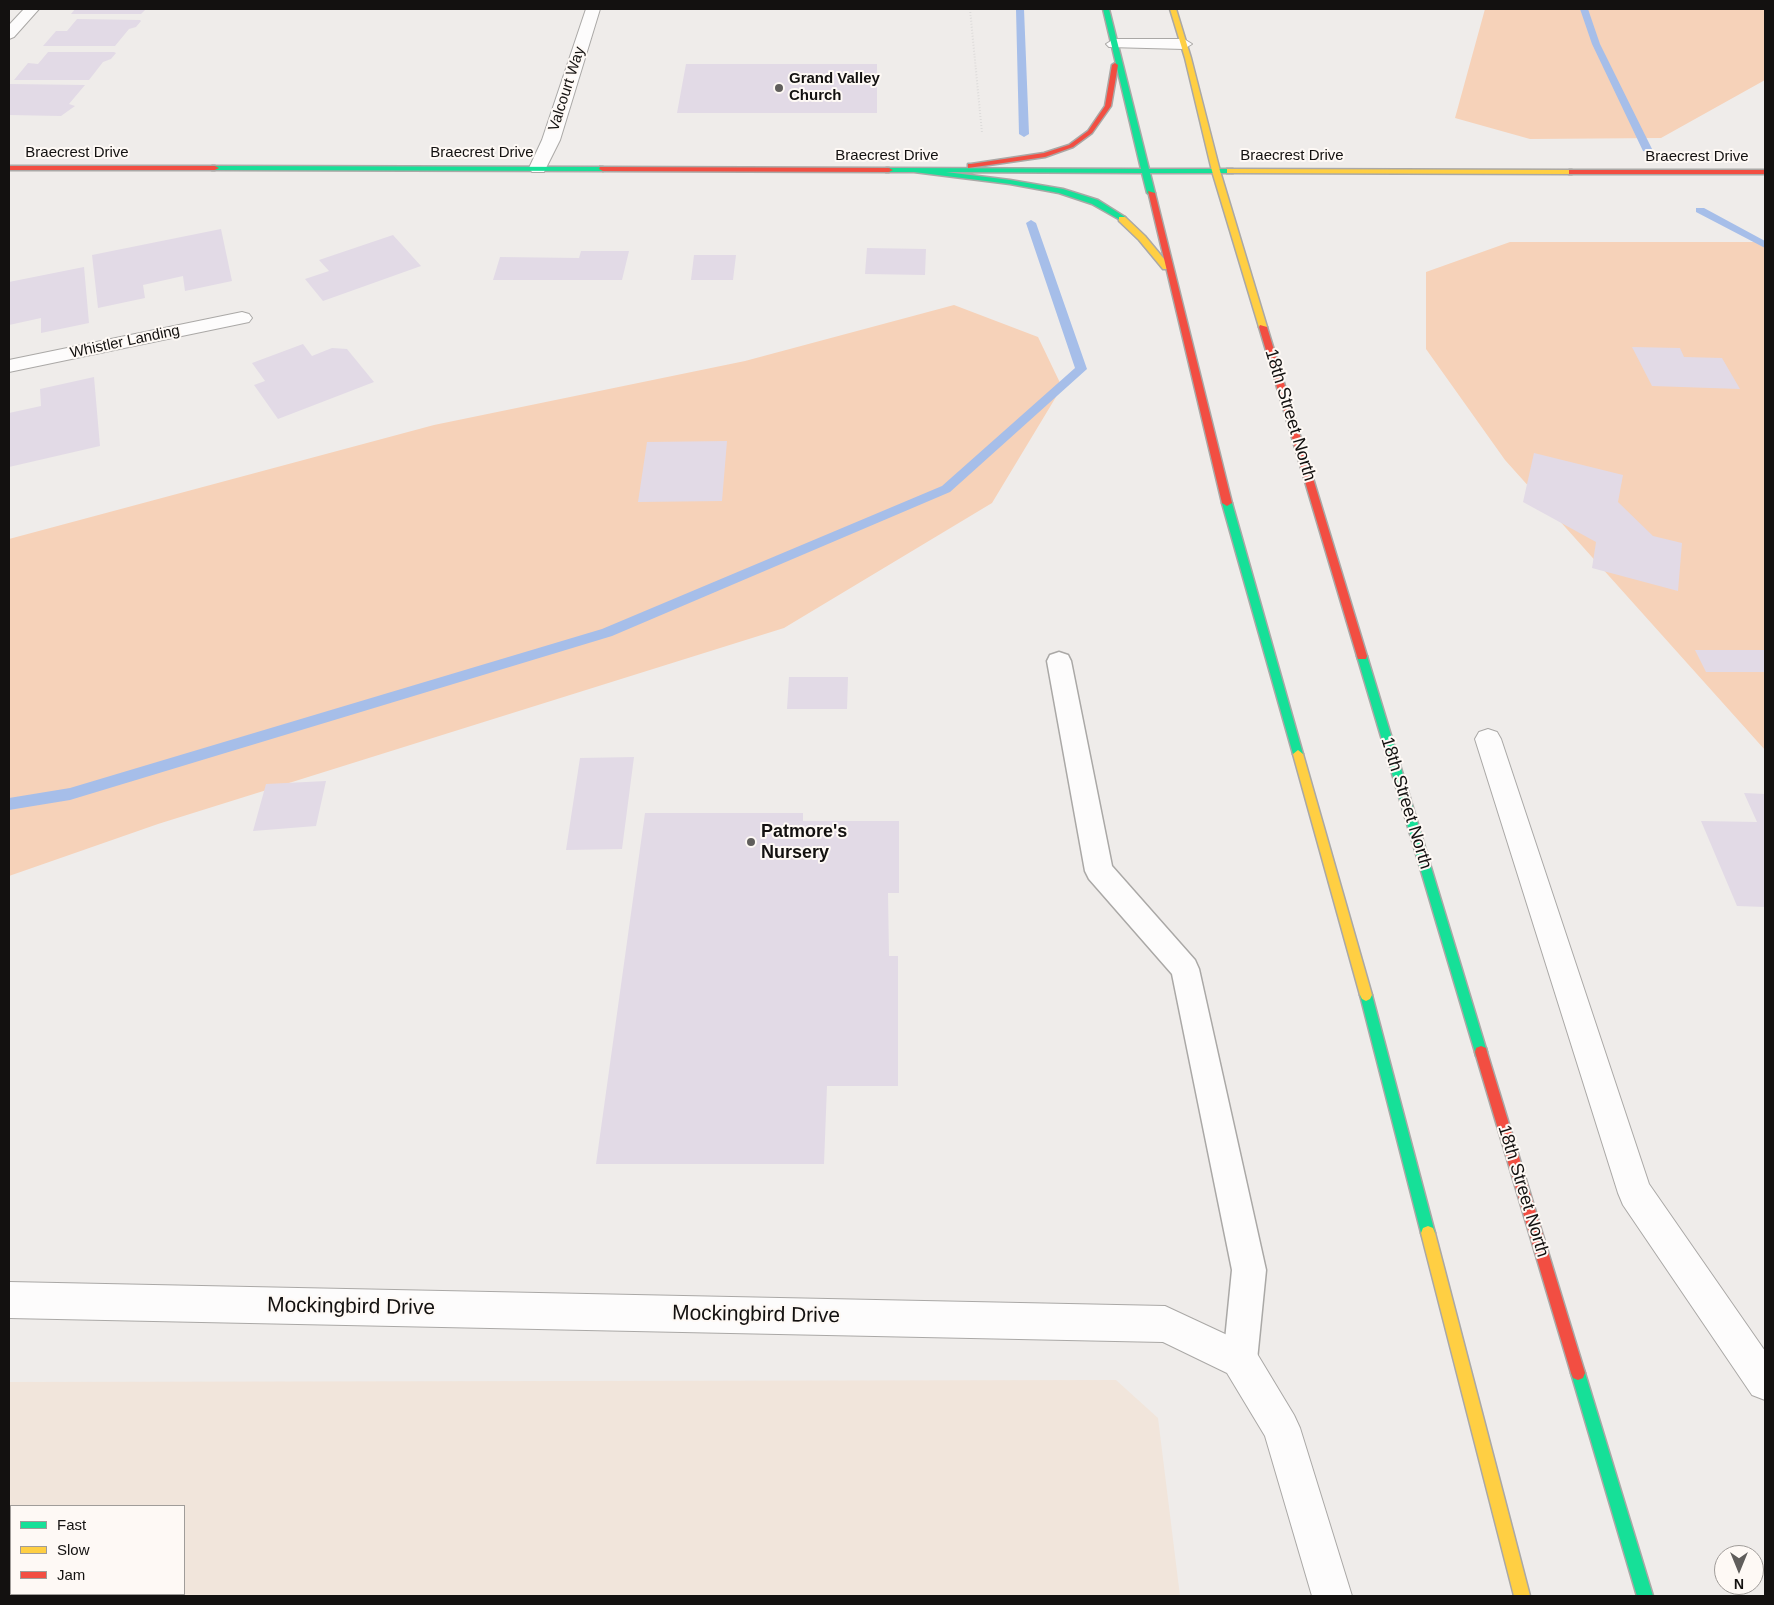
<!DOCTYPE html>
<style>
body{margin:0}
#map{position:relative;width:1774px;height:1605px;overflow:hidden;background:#efecea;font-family:Arial,sans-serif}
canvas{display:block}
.frame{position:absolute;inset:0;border:10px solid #131110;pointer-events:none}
.legend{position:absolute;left:10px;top:1505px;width:175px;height:90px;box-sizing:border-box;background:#fef9f5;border:1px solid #a09c99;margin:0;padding:6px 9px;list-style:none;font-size:15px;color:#131110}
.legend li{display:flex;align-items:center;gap:10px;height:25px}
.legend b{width:25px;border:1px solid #a09c99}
.north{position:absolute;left:1714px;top:1545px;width:50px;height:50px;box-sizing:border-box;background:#fef9f5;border:1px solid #a09c99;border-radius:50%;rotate:180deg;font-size:14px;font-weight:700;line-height:20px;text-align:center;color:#131110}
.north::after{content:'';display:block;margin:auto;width:18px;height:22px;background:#605e5c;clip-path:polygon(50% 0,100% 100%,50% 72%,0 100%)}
</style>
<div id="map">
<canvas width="1774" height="1605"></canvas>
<div class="frame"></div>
<ul class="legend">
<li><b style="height:6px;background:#16e098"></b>Fast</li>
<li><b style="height:6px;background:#ffcf43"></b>Slow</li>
<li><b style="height:6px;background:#f24e42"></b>Jam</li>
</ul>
<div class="north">N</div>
</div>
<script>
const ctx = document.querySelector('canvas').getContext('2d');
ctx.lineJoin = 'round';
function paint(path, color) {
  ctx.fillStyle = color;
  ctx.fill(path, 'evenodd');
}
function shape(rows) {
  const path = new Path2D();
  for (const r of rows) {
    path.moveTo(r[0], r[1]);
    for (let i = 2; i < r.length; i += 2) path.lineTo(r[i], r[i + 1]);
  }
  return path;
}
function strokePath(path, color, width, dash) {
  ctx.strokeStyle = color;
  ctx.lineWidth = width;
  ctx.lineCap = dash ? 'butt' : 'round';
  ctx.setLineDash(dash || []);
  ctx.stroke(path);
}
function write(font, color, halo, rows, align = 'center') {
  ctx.font = font + ' Arial,sans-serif';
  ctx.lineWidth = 4;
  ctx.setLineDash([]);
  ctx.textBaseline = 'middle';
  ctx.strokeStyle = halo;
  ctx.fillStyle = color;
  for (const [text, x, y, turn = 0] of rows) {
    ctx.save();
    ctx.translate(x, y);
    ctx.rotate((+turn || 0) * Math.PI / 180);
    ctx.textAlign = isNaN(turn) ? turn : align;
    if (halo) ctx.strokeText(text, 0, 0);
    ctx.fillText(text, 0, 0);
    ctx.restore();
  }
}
const commercial = shape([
 [1116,1380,1158,1418,1180,1596,9,1596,9,1382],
 [11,1506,184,1506,184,1594,11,1594]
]);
const green = shape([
 [1485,9,1765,9,1765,80,1661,138,1530,139,1455,118],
 [1510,242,1765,242,1765,750,1505,460,1426,349,1426,272],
 [954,305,1038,337,1062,387,992,503,784,628,158,824,9,876,9,539,434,425,745,361]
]);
const stream = shape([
 [1016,9,1024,9,1029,134,1024,137,1019,134,1016,9],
 [1580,9,1588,9,1600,44,1653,151,1651,153,1643,151,1592,44,1580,9],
 [1696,208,1704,208,1765,241,1765,248,1696,212,1696,208],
 [1031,220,1036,223,1087,369,950,492,612,636,70,800,9,810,9,798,70,788,602,629,942,486,1075,368,1026,223,1031,220]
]);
const building = shape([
 [75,9,146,9,141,14,71,14],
 [77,19,140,20,141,21,136,27,129,29,115,46,43,46,56,31,67,31],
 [48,52,114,52,116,53,111,59,103,62,89,80,14,80,28,63,38,64],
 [686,64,877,64,877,113,677,113],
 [10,84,85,85,69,104,75,106,61,116,9,115],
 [221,229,232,281,185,291,183,276,143,285,145,298,98,308,92,255],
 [393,235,421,266,323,301,305,279,329,271,319,260],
 [867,248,926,249,925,275,865,274],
 [581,251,629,251,622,280,493,280,500,257,579,258],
 [694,255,736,255,733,280,691,280],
 [84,267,89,323,41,333,41,318,9,325,9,282],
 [303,344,312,356,332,348,347,349,374,382,278,419,254,385,265,381,252,363],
 [1632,347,1680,348,1684,357,1722,358,1740,389,1652,386],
 [94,377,100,446,9,467,9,413,41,406,40,389],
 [727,441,722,501,638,502,647,442],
 [1534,453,1623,475,1618,502,1653,536,1682,543,1678,591,1592,568,1596,542,1523,502],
 [1695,650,1765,650,1765,672,1706,672],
 [789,677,848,677,847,709,787,709],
 [634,757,622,849,566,850,580,758],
 [326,781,316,826,253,831,266,784],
 [1744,793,1765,794,1765,907,1737,906,1701,821,1757,822],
 [645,813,803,813,803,821,899,821,899,893,888,893,889,956,898,956,898,1086,827,1086,824,1164,596,1164]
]);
const path = shape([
 [970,9,982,133]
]);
const lane = shape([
 [1059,652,1068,655,1071,661,1112,866,1195,960,1199,969,1266,1270,1257,1360,1252,1372,1240,1377,1228,1372,1223,1360,1232,1270,1172,974,1089,879,1085,871,1047,661,1050,655,1059,652]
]);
const street = shape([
 [24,9,39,9,14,37,9,39,9,25,24,9],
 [586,9,600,9,560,140,544,172,532,172,529,168,542,140,586,9],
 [1114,39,1184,39,1192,44,1184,49,1109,47,1106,44,1114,39],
 [242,312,249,314,252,318,249,322,9,372,9,360,242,312],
 [1488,729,1497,732,1501,739,1649,1184,1765,1351,1765,1400,1752,1395,1623,1205,1618,1193,1475,739,1479,732,1488,729],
 [9,1282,1165,1306,1253,1347,1294,1415,1300,1428,1352,1596,1312,1596,1265,1436,1227,1373,1163,1342,9,1318,9,1282]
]);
const fast = shape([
 [1103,9,1109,9,1149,169,1233,169,1233,173,1150,173,1155,193,1151,195,1147,193,1142,173,946,172,1010,180,1063,189,1098,200,1125,217,1126,219,1122,221,1092,204,1059,193,1010,184,914,172,886,172,886,168,889,168,1141,169,1103,9],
 [212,166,603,167,607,169,603,171,215,170,212,170,212,166],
 [1227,500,1232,503,1303,754,1298,758,1293,754,1222,503,1227,500],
 [1362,652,1367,656,1487,1052,1486,1056,1481,1058,1476,1056,1475,1052,1357,656,1362,652],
 [1366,989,1370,991,1372,995,1435,1233,1433,1238,1428,1240,1423,1238,1421,1233,1360,995,1362,991,1366,989],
 [1578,1366,1583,1368,1585,1373,1653,1596,1637,1596,1571,1373,1573,1368,1578,1366]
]);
const slow = shape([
 [1170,9,1176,9,1191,58,1220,171,1267,327,1266,329,1259,327,1212,171,1185,58,1170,9],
 [1227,169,1572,170,1576,172,1572,174,1230,173,1227,173,1227,169],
 [1119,217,1125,217,1145,236,1169,265,1169,269,1163,269,1139,240,1119,221,1119,217],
 [1298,750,1303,754,1372,995,1370,999,1366,1001,1362,999,1360,995,1293,754,1298,750],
 [1428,1226,1433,1228,1435,1233,1530,1596,1514,1596,1421,1233,1423,1228,1428,1226]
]);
const jam = shape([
 [1115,63,1118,65,1111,106,1092,133,1073,147,1045,157,968,168,968,164,971,164,1044,153,1069,145,1088,131,1105,106,1112,65,1115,63],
 [9,166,215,166,219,168,215,170,9,170,9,166],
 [600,167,889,168,893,170,889,172,603,171,599,169,600,167],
 [1569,170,1765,170,1765,174,1569,174,1569,170],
 [1148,191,1155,193,1232,503,1227,506,1222,503,1148,191],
 [1260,325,1267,327,1367,656,1366,659,1358,659,1357,656,1259,327,1260,325],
 [1481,1046,1486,1048,1487,1052,1585,1373,1583,1378,1578,1380,1573,1378,1571,1373,1475,1052,1476,1048,1481,1046]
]);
const markers = [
 [779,88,5,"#605e5c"],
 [751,842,5,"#605e5c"]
];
const farPoinames = [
 ["Grand Valley",789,79],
 ["Church",789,96]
];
const farStreetnames = [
 ["Valcourt Way",567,89,-72],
 ["Braecrest Drive",77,153],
 ["Braecrest Drive",482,153],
 ["Braecrest Drive",887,156],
 ["Braecrest Drive",1292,156],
 ["Braecrest Drive",1697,157],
 ["Whistler Landing",125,342,-12]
];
const streetNames = [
 ["18th Street North",1290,415,73],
 ["18th Street North",1406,803,73],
 ["18th Street North",1523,1191,73]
];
const poiNames = [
 ["Patmore's",761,832],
 ["Nursery",761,853]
];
const nearStreetnames = [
 ["Mockingbird Drive",351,1307,1],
 ["Mockingbird Drive",756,1315,1]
];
paint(commercial, '#f1e5db');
paint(green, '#f6d2b9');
paint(stream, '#a6bee9');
paint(building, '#e2dae6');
strokePath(lane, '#aaa8a6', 3);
strokePath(street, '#aaa8a6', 2);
strokePath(fast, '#aaa8a6', 3);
strokePath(slow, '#aaa8a6', 3);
strokePath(jam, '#aaa8a6', 3);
strokePath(path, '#cdcccc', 2, [0.5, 2.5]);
paint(lane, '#fdfcfc');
paint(street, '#fdfcfc');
paint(fast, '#16e098');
paint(slow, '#ffcf43');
paint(jam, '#f24e42');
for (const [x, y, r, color] of markers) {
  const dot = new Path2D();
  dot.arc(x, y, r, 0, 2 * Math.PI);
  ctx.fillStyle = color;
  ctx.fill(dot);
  strokePath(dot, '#fef9f5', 2);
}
write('bold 15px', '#131110', '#fef9f5', farPoinames, 'left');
write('15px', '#131110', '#fef9f5', farStreetnames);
write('18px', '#131110', '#fef9f5', streetNames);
write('bold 18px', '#131110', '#fef9f5', poiNames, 'left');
write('21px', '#131110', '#fef9f5', nearStreetnames);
</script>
